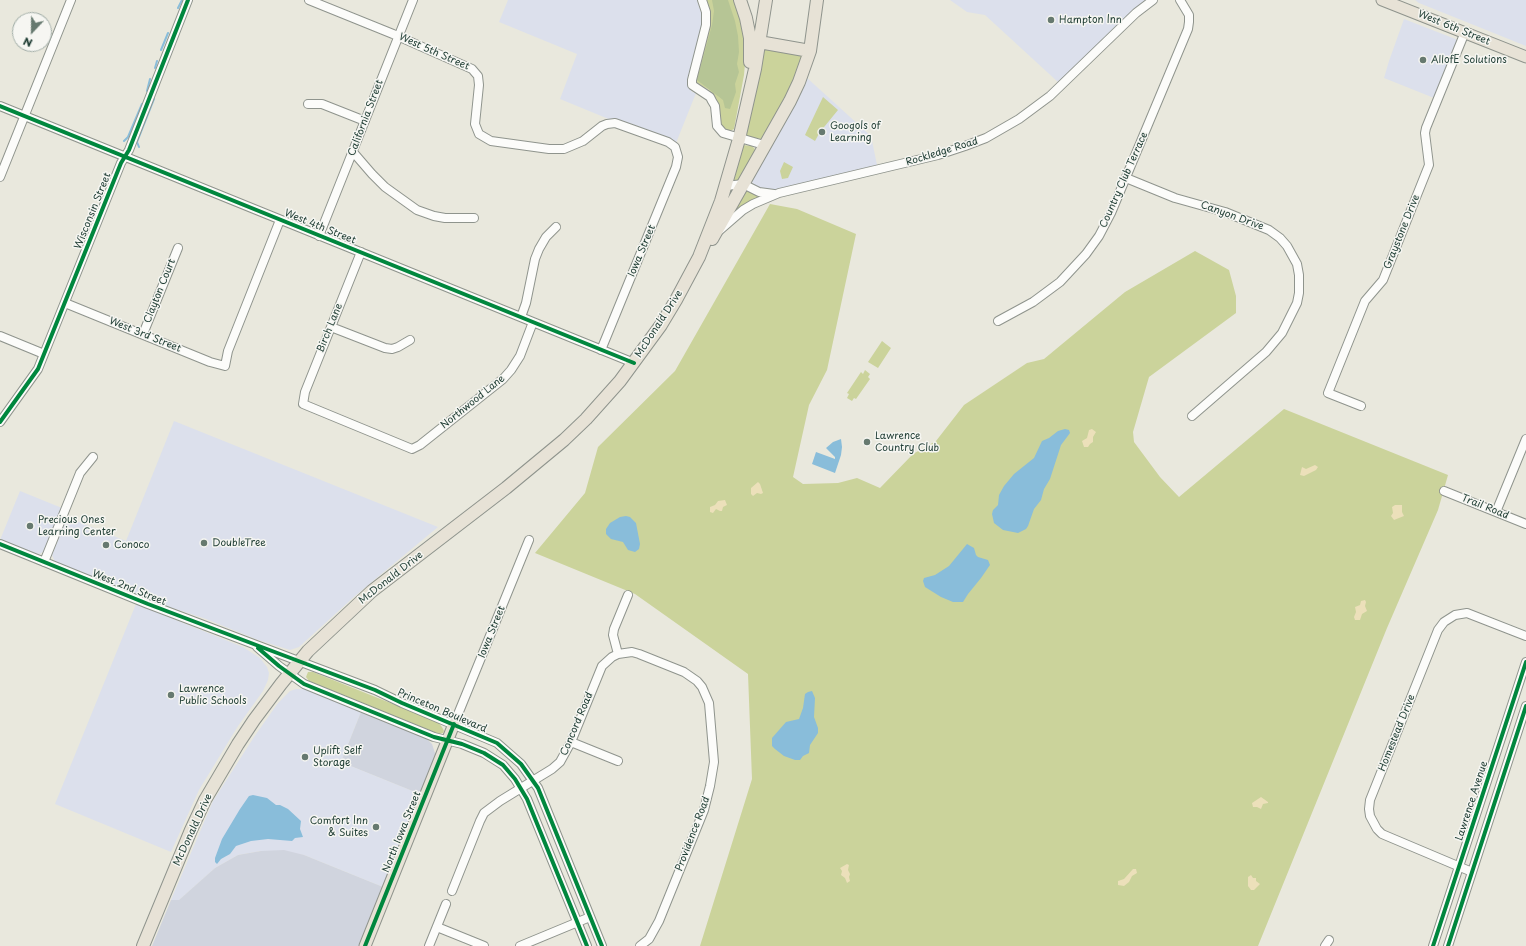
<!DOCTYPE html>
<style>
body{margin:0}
#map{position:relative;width:1526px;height:946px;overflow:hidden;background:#e9e8dd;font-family:"Playpen Sans",sans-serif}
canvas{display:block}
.north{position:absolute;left:12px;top:12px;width:40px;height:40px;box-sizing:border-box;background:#f6f6f2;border:1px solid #a0aca6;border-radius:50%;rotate:202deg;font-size:11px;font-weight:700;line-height:16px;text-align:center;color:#1f3d34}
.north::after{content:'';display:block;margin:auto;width:14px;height:18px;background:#66796f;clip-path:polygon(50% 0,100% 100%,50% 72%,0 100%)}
</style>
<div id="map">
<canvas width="1526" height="946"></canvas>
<div class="north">N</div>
</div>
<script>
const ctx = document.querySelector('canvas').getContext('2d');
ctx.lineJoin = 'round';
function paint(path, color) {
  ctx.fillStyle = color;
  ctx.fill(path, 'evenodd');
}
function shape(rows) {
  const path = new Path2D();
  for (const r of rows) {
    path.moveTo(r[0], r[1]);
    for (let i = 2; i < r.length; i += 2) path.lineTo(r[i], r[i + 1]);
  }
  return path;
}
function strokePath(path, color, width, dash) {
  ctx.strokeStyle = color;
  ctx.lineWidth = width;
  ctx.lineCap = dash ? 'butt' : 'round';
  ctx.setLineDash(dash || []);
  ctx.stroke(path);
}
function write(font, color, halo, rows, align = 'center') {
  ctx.font = font + ' "Playpen Sans",sans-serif';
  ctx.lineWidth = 3;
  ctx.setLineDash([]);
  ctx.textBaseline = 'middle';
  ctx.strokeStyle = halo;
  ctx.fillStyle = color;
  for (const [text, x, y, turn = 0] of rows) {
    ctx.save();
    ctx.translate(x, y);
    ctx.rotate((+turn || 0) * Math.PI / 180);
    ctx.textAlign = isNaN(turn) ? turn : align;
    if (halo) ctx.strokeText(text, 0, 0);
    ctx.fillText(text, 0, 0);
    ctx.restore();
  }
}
const built = shape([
 [508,0,697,0,702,14,702,27,688,84,692,92,696,93,676,143,611,120,560,99,577,54,499,22],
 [950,0,1145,0,1115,27,1059,83,985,15,967,12],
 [1415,0,1526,0,1526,46,1419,3],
 [1404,19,1458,40,1434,98,1384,78,1389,61],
 [806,77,871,136,877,165,775,190,763,190,755,186,752,182,751,178],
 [174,421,438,527,355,596,299,647,290,650,258,640,206,619,154,602,55,562,52,555,67,517,126,541],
 [20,491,62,508,45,550,40,554,33,553,0,540],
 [136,604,243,647,260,658,267,667,269,673,268,680,263,691,238,726,199,790,171,852,55,804],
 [296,689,305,689,361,712,341,762,420,794,383,887,304,855,261,851,238,855,215,868,179,900,171,900,213,801,254,737,278,703,290,691]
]);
const industrial = shape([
 [361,712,426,738,432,744,435,753,435,758,420,794,341,762],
 [284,850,304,855,383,887,360,946,152,946,171,900,179,900,215,868,238,855,261,851]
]);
const green = shape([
 [706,0,735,0,743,25,746,52,744,75,734,129,730,131,727,130,722,126,720,120,719,107,716,99,709,90,696,82,710,28,710,13],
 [767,48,798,53,803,56,786,100,765,137,761,139,745,136,764,50],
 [823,97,838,110,820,132,815,141,805,135],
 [743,145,752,146,755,149,742,181,732,181],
 [784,162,793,167,788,178,782,179,780,171],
 [743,189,764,196,743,206,731,214],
 [770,204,797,209,856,234,827,370,809,405,793,477,803,484,838,483,857,478,880,488,913,454,936,441,964,405,1027,363,1044,359,1125,292,1195,251,1229,270,1236,296,1236,313,1149,377,1133,432,1134,442,1160,477,1179,497,1284,409,1448,475,1438,510,1387,628,1258,946,700,946,752,779,748,674,635,594,535,553,585,493,598,447,675,371],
 [882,341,891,348,878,368,868,362],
 [865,370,870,374,868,377,870,379,856,399,854,398,852,401,847,398,849,394,847,393,861,372,863,374],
 [308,672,313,672,438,722,442,727,444,731,443,733,439,734,309,681,306,677]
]);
const forest = shape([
 [712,0,728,0,735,21,738,36,739,52,737,64,739,72,735,84,736,92,730,109,725,108,723,100,697,80,712,25,714,11]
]);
const sand = shape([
 [1092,429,1096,432,1093,437,1093,442,1090,444,1088,447,1084,447,1082,441,1087,438,1089,430],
 [1315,465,1318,467,1316,470,1304,476,1300,475,1302,467,1306,469],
 [758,482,760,484,763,493,761,494,757,493,753,496,751,494,751,488],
 [725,500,727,505,723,507,722,511,720,511,716,509,713,513,710,512,710,507,715,505,718,501],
 [1395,505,1402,505,1402,512,1404,516,1394,520,1391,516,1393,513,1392,507],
 [1365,600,1366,602,1365,606,1367,611,1362,614,1360,620,1355,620,1354,617,1356,612,1355,607,1360,605,1361,601],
 [1261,797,1268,802,1268,803,1263,804,1261,809,1257,807,1253,807,1252,803],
 [847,864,849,865,848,870,850,874,849,877,850,881,847,883,845,878,841,875,842,871,840,868],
 [1133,869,1136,869,1137,873,1132,876,1129,882,1124,886,1118,885,1118,881,1124,879],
 [1251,875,1253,878,1256,878,1256,881,1260,884,1254,890,1251,890,1248,886,1248,877]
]);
const water = shape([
 [1065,429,1069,430,1070,433,1061,445,1050,479,1044,489,1041,500,1034,509,1028,526,1026,529,1018,533,1003,530,994,523,992,514,993,510,998,505,999,495,1004,486,1014,474,1034,458,1042,441,1049,438,1058,431],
 [841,439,842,447,841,455,835,473,812,464,816,452,835,459,835,457,826,448,833,442],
 [626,516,630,517,636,523,640,544,639,549,635,552,628,550,623,542,611,539,606,534,606,529,610,523,620,517],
 [967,544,974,548,976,555,978,557,988,560,990,565,981,578,968,594,963,602,953,602,941,597,925,587,923,581,924,578,935,575,949,566],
 [812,691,815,698,814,717,818,728,818,733,810,745,809,753,803,756,800,760,795,760,784,756,775,749,772,746,772,738,786,722,799,719,803,708,805,694,808,692],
 [253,795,267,798,276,805,280,805,288,809,301,821,300,829,303,837,295,838,292,841,268,839,251,841,236,846,230,854,221,859,217,864,215,862,215,858,222,839,240,809,249,796]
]);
const stream = shape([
 [178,8,182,0],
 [161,50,168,33],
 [155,68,157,61],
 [147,91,150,79],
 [124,141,128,137,142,104],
 [139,147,137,142,154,99]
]);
const minor = shape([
 [309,0,393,34,472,69,478,76,479,85,475,124,479,134,491,141,549,149,564,149,583,141,602,126,607,124,615,123,668,142,675,147,678,157,676,167,601,350],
 [702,0,706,12,706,25,692,80,692,85,710,97,712,101,715,106,717,126,723,133,764,145],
 [308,104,322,104,365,121],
 [0,106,634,363],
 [353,152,372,174,385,187,417,210,434,216,445,218,474,218],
 [0,177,71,0],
 [1126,178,1175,198,1225,212,1269,230,1280,238,1287,246,1297,264,1299,275,1299,293,1297,303,1282,333,1266,352,1192,416],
 [726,186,743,184,759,192,774,194],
 [720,230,743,210,753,204,779,193,938,155,965,146,986,138,1019,119,1050,96,1136,13,1153,0],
 [319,236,413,0],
 [361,252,305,392,303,404,412,449,420,445,503,379,511,370,520,356,533,322],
 [65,303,210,362,225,366,228,351,280,220],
 [521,317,526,303,535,259,539,249,546,237,556,227],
 [998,321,1033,302,1060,282,1086,254,1099,236,1111,213,1188,29,1189,22,1189,15,1180,0],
 [331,327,385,348,392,349,398,347,410,340],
 [143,334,178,248],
 [0,336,44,354],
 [1361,406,1328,393,1365,301,1383,280,1429,165,1425,133,1426,128,1465,32],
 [0,422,38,369,121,163,129,150,188,0],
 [1444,491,1526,524],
 [1496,512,1526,439],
 [0,544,148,604,375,690,402,703,497,743,521,764,538,788,602,946],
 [44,562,80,473,93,457],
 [257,647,279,666,304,684,434,737,462,744,484,753,503,765,515,779,527,799,587,946],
 [618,654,613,635,614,629,628,595],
 [454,724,529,540],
 [571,742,618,761],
 [1472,872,1382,834,1377,829,1370,816,1369,809,1370,800,1438,630,1444,622,1455,615,1467,613,1526,636],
 [452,891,480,821,484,813,500,801,552,769,560,762,571,742,602,666,612,657,618,654,632,652,639,654,684,672,697,681,702,687,709,703,714,762,710,786,704,810,659,921,649,939,640,946],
 [437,927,484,946],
 [429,946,446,904],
 [520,946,590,917],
 [1325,946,1329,940],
 [1433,946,1526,662],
 [1448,946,1526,706]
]);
const major = shape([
 [1382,0,1526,57],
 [365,946,454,724]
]);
const highway = shape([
 [740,0,746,18,750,38,750,62],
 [759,42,810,51],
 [712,239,790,101,799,82,810,51,817,0],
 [143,946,191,830,205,800,238,744,254,720,281,684,308,651,372,591,506,488,564,440,586,419,620,381,661,325,676,300,699,257,721,201,739,139,755,69,766,0]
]);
const cycleway = shape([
 [0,106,634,363],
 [0,422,38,369,121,163,129,150,188,0],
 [0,544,148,604,375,690,402,703,497,743,521,764,538,788,602,946],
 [258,648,279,666,304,684,434,737,462,744,484,753,503,765,515,779,527,799,587,946],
 [365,946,454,724],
 [1433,946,1526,662],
 [1448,946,1526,706]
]);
const markers = [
 [1051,20,4,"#66796f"],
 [1423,60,4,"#66796f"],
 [822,132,4,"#66796f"],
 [867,442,4,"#66796f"],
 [30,526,4,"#66796f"],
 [204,543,4,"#66796f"],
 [106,545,4,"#66796f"],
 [171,695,4,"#66796f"],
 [305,757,4,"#66796f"],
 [376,827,4,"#66796f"]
];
const poiNames = [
 ["Hampton Inn",1059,20],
 ["AllofE Solutions",1431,60],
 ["Googols of",830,126],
 ["Learning",830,138],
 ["Lawrence",875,436],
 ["Country Club",875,448],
 ["Precious Ones",38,520],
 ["Learning Center",38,532],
 ["DoubleTree",212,543],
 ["Conoco",114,545],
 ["Lawrence",179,689],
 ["Public Schools",179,701],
 ["Uplift Self",313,751],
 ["Storage",313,763],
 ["Comfort Inn",368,821,"right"],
 ["& Suites",368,833,"right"]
];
const streetNames = [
 ["West 6th Street",1454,28,22],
 ["West 5th Street",434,52,24],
 ["California Street",366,118,-69],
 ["Rockledge Road",942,152,-17],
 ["Country Club Terrace",1124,180,-66],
 ["Wisconsin Street",93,211,-68],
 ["Canyon Drive",1232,216,20],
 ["West 4th Street",320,227,22],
 ["Graystone Drive",1402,232,-68],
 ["Iowa Street",642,251,-67],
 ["Clayton Court",160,291,-68],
 ["McDonald Drive",659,324,-57],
 ["Birch Lane",330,328,-68],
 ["West 3rd Street",145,335,22],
 ["Northwood Lane",473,402,-39],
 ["Trail Road",1485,507,22],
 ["McDonald Drive",391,578,-38],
 ["West 2nd Street",129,588,22],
 ["Iowa Street",492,632,-68],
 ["Princeton Boulevard",442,711,23],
 ["Concord Road",577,724,-67],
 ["Homestead Drive",1397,733,-68],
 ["Lawrence Avenue",1472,801,-72],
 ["McDonald Drive",193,830,-65],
 ["North Iowa Street",402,832,-68],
 ["Providence Road",693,834,-69]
];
paint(built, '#dce0ec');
paint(industrial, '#d0d4de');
paint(green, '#cbd39b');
paint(forest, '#b6c595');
paint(sand, '#ece0ba');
paint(water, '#89bdda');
strokePath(stream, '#89bdda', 2);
strokePath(minor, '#8f948d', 10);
strokePath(major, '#8f948d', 13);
strokePath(highway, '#8f948d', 14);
strokePath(minor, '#fcfcfa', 8);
strokePath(major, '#e7e2d6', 11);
strokePath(highway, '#e7e2d6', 12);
strokePath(cycleway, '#00873e', 4);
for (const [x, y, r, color] of markers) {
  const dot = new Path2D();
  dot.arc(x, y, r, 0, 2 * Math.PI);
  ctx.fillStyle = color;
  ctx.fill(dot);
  strokePath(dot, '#f6f6f2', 1.5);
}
write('10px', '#1f3d34', '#f6f6f2', poiNames, 'left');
write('10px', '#1f3d34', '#f6f6f2', streetNames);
</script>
